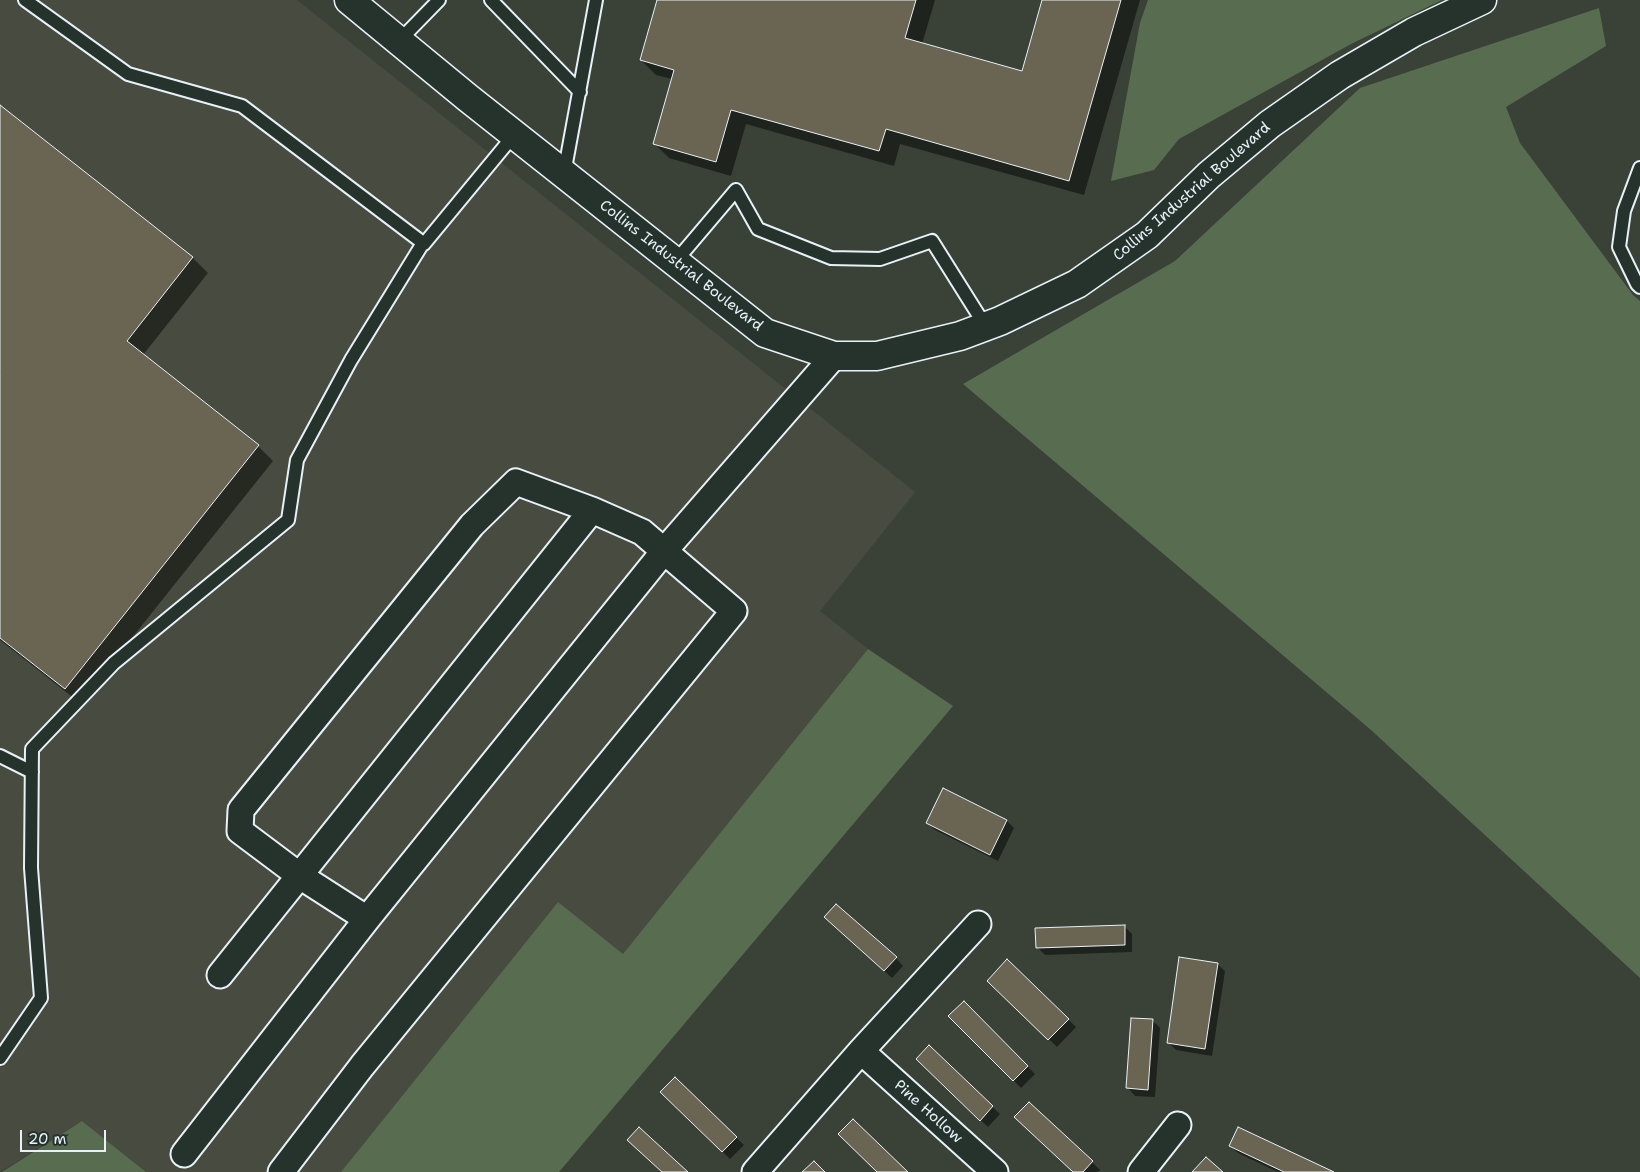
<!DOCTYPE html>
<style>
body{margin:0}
#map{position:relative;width:1640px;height:1172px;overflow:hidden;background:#3a4238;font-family:"Shantell Sans",sans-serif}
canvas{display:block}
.scale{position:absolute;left:20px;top:1130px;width:86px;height:22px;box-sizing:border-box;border:2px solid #e8f1f8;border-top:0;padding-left:6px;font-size:15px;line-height:18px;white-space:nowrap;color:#e8f1f8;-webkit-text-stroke:4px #26332d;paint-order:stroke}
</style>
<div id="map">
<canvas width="1640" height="1172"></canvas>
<div class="scale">20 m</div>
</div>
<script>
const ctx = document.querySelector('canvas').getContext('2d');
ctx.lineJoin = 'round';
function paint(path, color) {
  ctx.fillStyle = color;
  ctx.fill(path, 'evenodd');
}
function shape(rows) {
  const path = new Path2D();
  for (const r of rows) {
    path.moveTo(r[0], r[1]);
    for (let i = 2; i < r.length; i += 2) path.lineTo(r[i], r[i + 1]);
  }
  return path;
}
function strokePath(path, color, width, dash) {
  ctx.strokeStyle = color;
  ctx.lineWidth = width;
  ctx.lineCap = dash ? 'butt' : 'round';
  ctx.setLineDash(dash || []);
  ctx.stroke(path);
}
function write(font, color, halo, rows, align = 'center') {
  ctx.font = font + ' "Shantell Sans",sans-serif';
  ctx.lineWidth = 4.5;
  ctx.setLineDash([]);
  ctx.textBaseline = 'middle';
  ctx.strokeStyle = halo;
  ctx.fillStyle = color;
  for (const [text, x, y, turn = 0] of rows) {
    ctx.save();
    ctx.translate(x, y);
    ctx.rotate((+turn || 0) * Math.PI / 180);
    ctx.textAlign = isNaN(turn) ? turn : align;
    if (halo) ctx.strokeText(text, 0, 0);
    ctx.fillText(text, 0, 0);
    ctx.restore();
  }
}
const built = shape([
 [0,0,297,0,915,492,820,611,868,649,623,954,557,903,341,1172,146,1172,82,1121,0,1172]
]);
const green = shape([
 [1148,0,1442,0,1351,44,1179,139,1154,170,1111,181,1140,23],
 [1599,8,1606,46,1506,107,1520,143,1633,295,1640,301,1640,978,1371,730,963,384,1175,261,1360,88],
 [868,649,953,706,559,1172,341,1172,558,902,623,954],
 [82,1121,146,1172,2,1172]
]);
const shadow = shape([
 [658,0,935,0,922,44,1023,72,1043,0,1140,0,1084,195,900,144,894,166,746,124,731,176,669,158,654,143,672,79,656,75,641,60],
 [0,107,193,258,208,273,143,355,258,446,273,461,80,703,0,640],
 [943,789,1007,821,1014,828,998,861,935,830,927,823],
 [833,925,896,958,903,966,892,978],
 [1124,926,1132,934,1132,952,1045,955,1037,947],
 [1007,961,1076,1027,1057,1047,989,981],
 [1217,964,1225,971,1212,1056,1176,1050,1168,1042],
 [964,1003,1035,1074,1021,1088,950,1016],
 [1152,1020,1160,1028,1155,1097,1135,1096,1128,1088],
 [929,1047,1000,1114,988,1127,917,1059],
 [675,1079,744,1145,730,1159,662,1092],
 [1029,1103,1092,1162,1100,1170,1097,1172,1074,1172],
 [1230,1146,1332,1172,1278,1172,1238,1153]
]);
const building = shape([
 [657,0,916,0,905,38,1022,71,1042,0,1121,0,1069,181,886,129,879,151,731,110,716,162,653,144,674,70,640,60,657,0],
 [0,105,193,257,127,341,259,445,65,689,0,638,0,105],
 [943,788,1007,820,990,855,926,823,943,788],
 [836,904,897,957,884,971,824,917,836,904],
 [1125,925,1125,945,1036,948,1035,928,1125,925],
 [1179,957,1218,963,1205,1049,1167,1043,1179,957],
 [1007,959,1069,1019,1048,1040,987,981,1007,959],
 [964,1001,1028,1066,1013,1081,948,1016,964,1001],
 [1131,1018,1153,1019,1148,1090,1126,1088,1131,1018],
 [929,1045,993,1106,980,1121,916,1059,929,1045],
 [675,1077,737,1137,722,1152,660,1092,675,1077],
 [1029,1102,1093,1161,1083,1172,1073,1172,1014,1117,1029,1102],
 [853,1119,908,1172,877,1172,838,1134,853,1119],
 [639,1127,688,1172,662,1172,627,1140,639,1127],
 [1238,1127,1334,1172,1284,1172,1229,1146,1238,1127],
 [1206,1157,1223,1172,1192,1172,1206,1157],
 [814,1161,825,1172,802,1172,814,1161]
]);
const lane = shape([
 [25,0,128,74,242,106,423,243],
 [491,0,580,92],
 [399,41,439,0],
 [1640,168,1624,211,1619,247,1637,284,1640,287],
 [564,174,596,0],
 [675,262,736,190,758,229,831,258,880,259,932,241,986,327],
 [0,756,32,772],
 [0,1058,41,998,31,868,32,749,114,663,288,520,297,460,351,360,423,243,424,244,514,135]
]);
const street = shape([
 [220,975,592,510],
 [861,1051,995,1172],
 [184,1154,367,919,665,550,834,356],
 [281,1172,362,1066,734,611,642,532,592,510,516,482,472,525,241,810,240,831,300,876,367,919],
 [755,1172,861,1051,978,924],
 [1141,1172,1178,1125]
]);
const secondary = shape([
 [349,0,468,98,765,333,834,356,877,356,960,336,1000,321,1077,284,1147,235,1209,175,1270,124,1340,75,1414,32,1482,0]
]);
const streetNames = [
 ["Collins Industrial Boulevard",1192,192,-41],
 ["Collins Industrial Boulevard",681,266,38],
 ["Pine Hollow",928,1112,42]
];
paint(built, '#484c40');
paint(green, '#586c50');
paint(shadow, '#0007');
paint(building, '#6a6452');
strokePath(building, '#e8f1f8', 1);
strokePath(lane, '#e8f1f8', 16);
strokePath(street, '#e8f1f8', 29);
strokePath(secondary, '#e8f1f8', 31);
strokePath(lane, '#26332d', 12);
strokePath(street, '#26332d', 25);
strokePath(secondary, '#26332d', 28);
write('15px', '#e8f1f8', '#26332d', streetNames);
</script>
